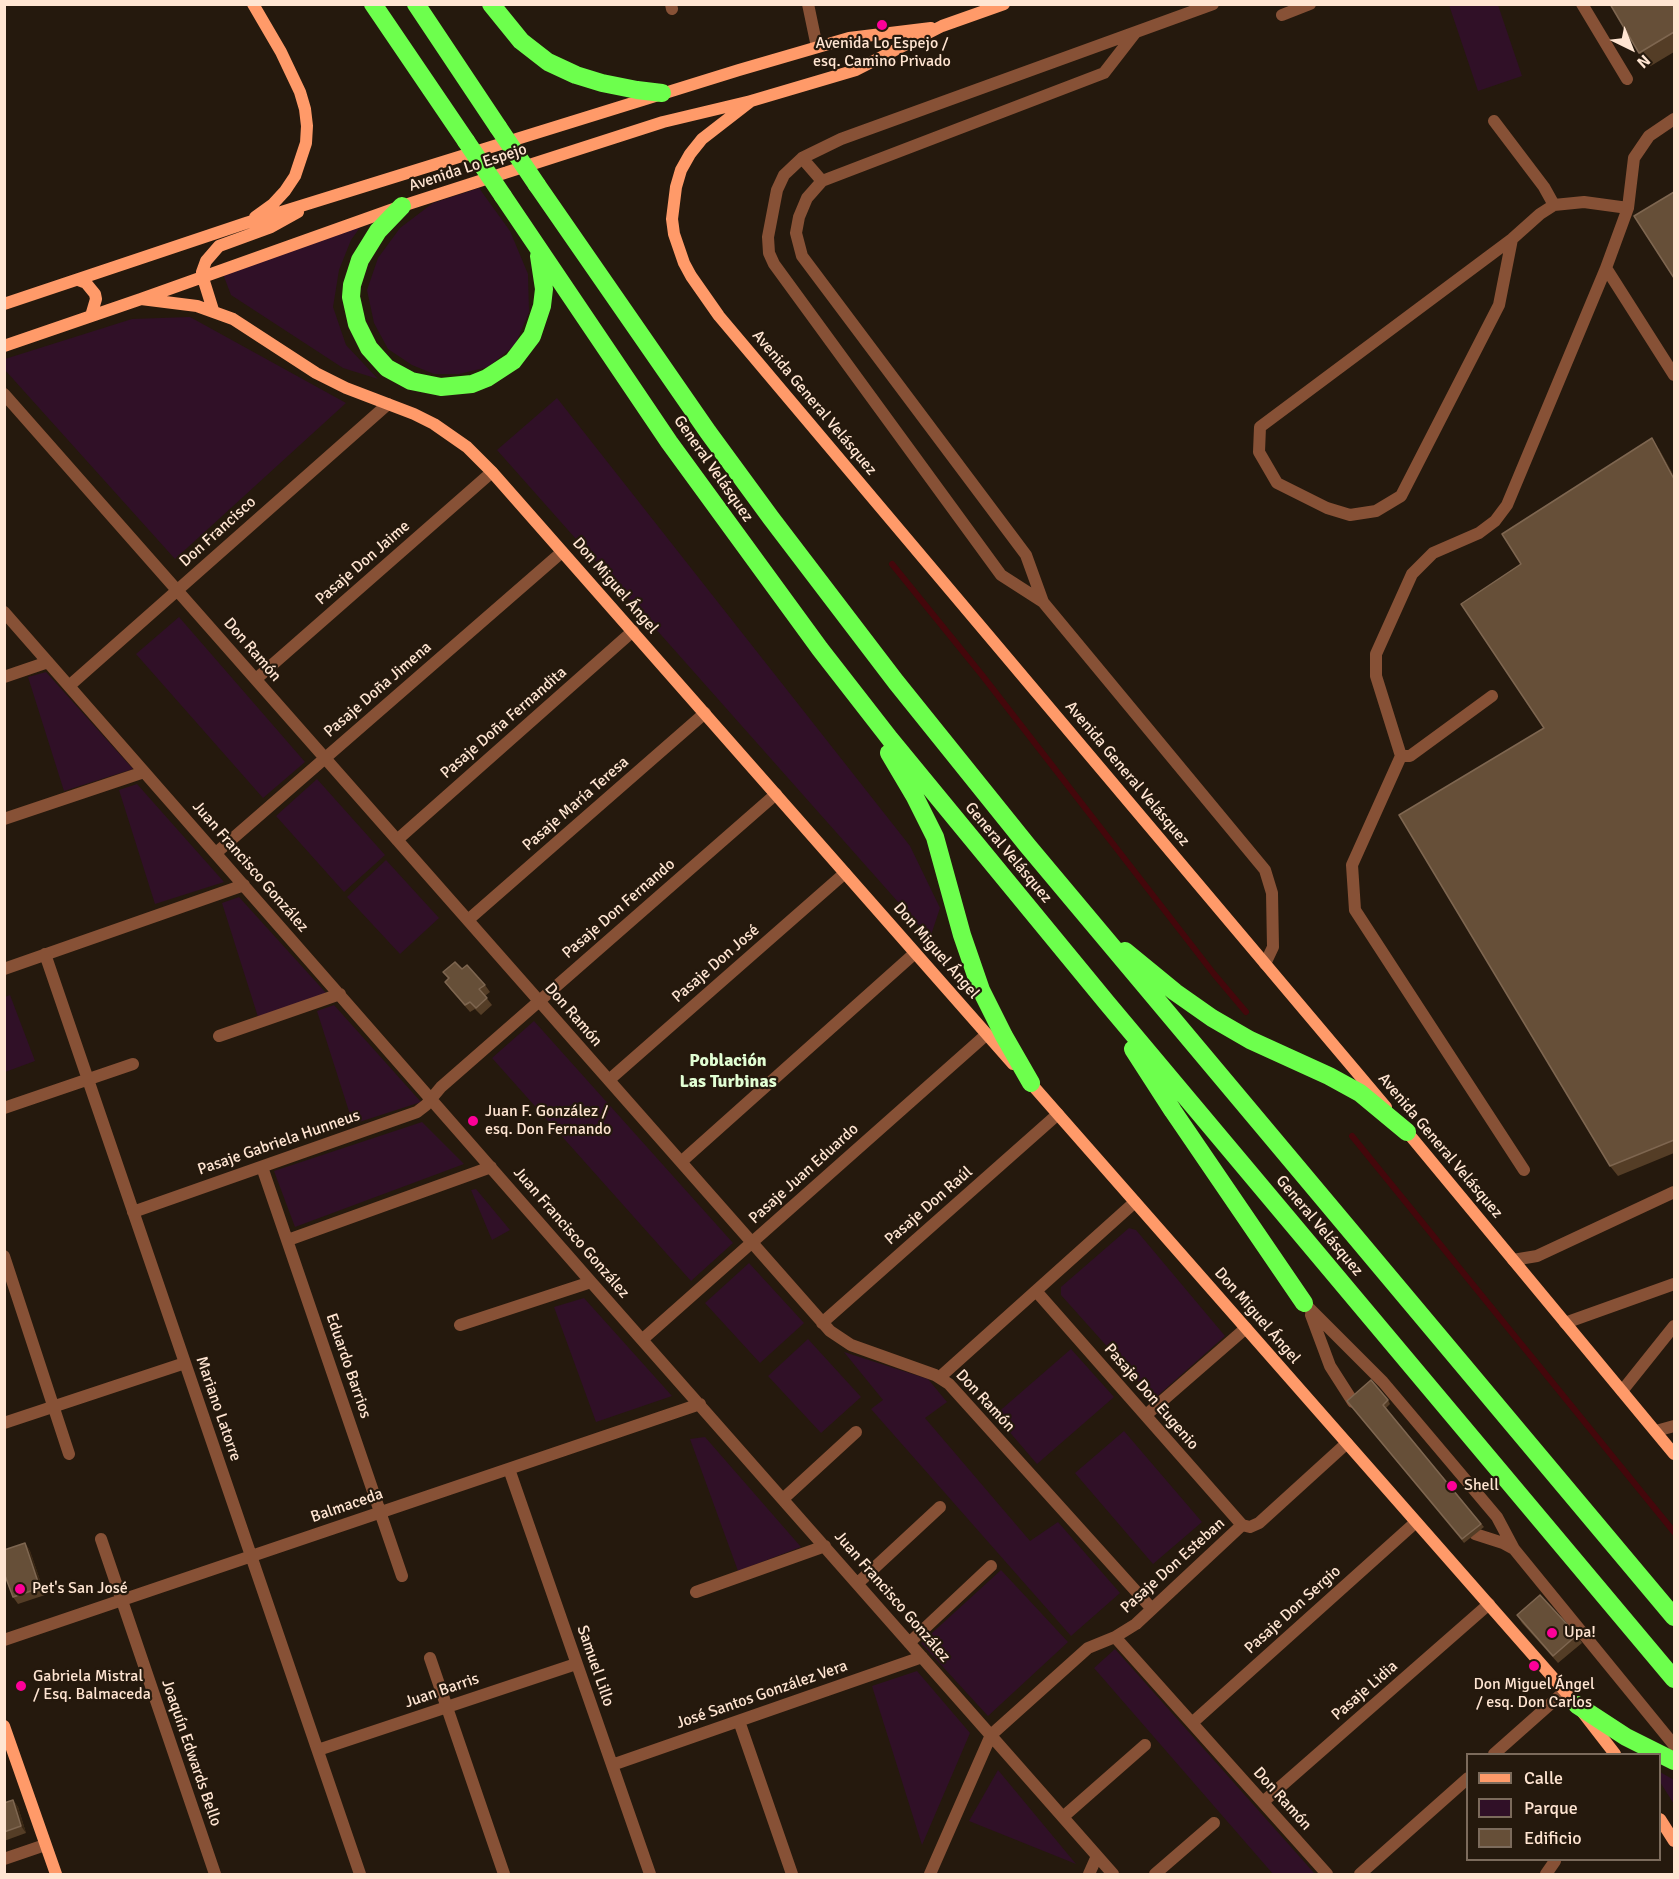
<!DOCTYPE html>
<meta charset="utf-8">
<style>
body{margin:0}
#map{position:relative;width:1679px;height:1879px;overflow:hidden;background:#25190d;font-family:Signika,sans-serif}
canvas{display:block}
.frame{position:absolute;inset:0;border:6px solid #ffe5d2;pointer-events:none}
.legend{position:absolute;left:1466px;top:1753px;width:195px;height:108px;box-sizing:border-box;background:#25190d;border:2px solid #7c6b5c;margin:0;padding:8px 10px;list-style:none;font-size:18px;color:#ffe5d2}
.legend li{display:flex;align-items:center;gap:12px;height:30px}
.legend b{width:30px;border:2px solid #7c6b5c}
.north{position:absolute;left:1601px;top:18px;width:60px;height:60px;-webkit-text-stroke:4px #25190d;paint-order:stroke;rotate:137deg;font-size:16px;font-weight:700;line-height:24px;text-align:center;color:#ffe5d2}
.north::after{content:'';display:block;margin:auto;width:21px;height:27px;background:#ffe5d2;clip-path:polygon(50% 0,100% 100%,50% 72%,0 100%)}
</style>
<div id="map">
<canvas width="1679" height="1879"></canvas>
<div class="frame"></div>
<ul class="legend">
<li><b style="height:8px;background:#ff9a69"></b>Calle</li>
<li><b style="height:16px;background:#301027"></b>Parque</li>
<li><b style="height:16px;background:#664f38"></b>Edificio</li>
</ul>
<div class="north">N</div>
</div>
<script>
const ctx = document.querySelector('canvas').getContext('2d');
ctx.lineJoin = 'round';
function paint(path, color) {
  ctx.fillStyle = color;
  ctx.fill(path, 'evenodd');
}
function shape(rows) {
  const path = new Path2D();
  for (const r of rows) {
    path.moveTo(r[0], r[1]);
    for (let i = 2; i < r.length; i += 2) path.lineTo(r[i], r[i + 1]);
  }
  return path;
}
function strokePath(path, color, width, dash) {
  ctx.strokeStyle = color;
  ctx.lineWidth = width;
  ctx.lineCap = dash ? 'butt' : 'round';
  ctx.setLineDash(dash || []);
  ctx.stroke(path);
}
function write(font, color, halo, rows, align = 'center') {
  ctx.font = font + ' Signika,sans-serif';
  ctx.lineWidth = 4.5;
  ctx.setLineDash([]);
  ctx.textBaseline = 'middle';
  ctx.strokeStyle = halo;
  ctx.fillStyle = color;
  for (const [text, x, y, turn = 0] of rows) {
    ctx.save();
    ctx.translate(x, y);
    ctx.rotate((+turn || 0) * Math.PI / 180);
    ctx.textAlign = isNaN(turn) ? turn : align;
    if (halo) ctx.strokeText(text, 0, 0);
    ctx.fillText(text, 0, 0);
    ctx.restore();
  }
}
const green = shape([
 [1449,5,1498,5,1522,76,1478,91],
 [479,188,510,231,528,274,529,312,515,345,488,367,459,374,434,374,412,365,388,349,374,323,367,290,378,258,400,228,433,203],
 [361,226,351,240,339,270,333,307,346,345,378,379,343,368,231,295,223,274],
 [190,317,346,403,175,559,5,370,5,359,132,319],
 [557,398,910,846,940,908,930,938,497,450],
 [179,617,305,762,263,798,136,654],
 [46,672,133,769,64,791,28,677],
 [317,779,385,855,344,892,276,816],
 [137,784,224,882,155,904,119,790],
 [386,860,439,918,400,954,347,897],
 [239,897,327,994,258,1017,222,903],
 [10,995,35,1061,5,1072,5,997],
 [334,1005,421,1102,353,1124,317,1011],
 [534,1021,733,1243,691,1281,492,1058],
 [422,1122,464,1164,295,1227,274,1171],
 [476,1189,510,1230,492,1240,471,1190],
 [1129,1228,1136,1230,1225,1336,1154,1399,1061,1295,1061,1287],
 [749,1263,804,1323,760,1363,705,1303],
 [584,1298,672,1396,596,1422,554,1307],
 [808,1339,861,1397,821,1433,768,1376],
 [1071,1349,1114,1397,1037,1464,995,1415],
 [844,1352,928,1379,947,1402,925,1418,1030,1541,1058,1522,1120,1593,1071,1636,871,1409,883,1400],
 [1124,1431,1202,1522,1153,1564,1075,1473],
 [705,1437,801,1547,738,1571,690,1439],
 [1001,1570,1068,1642,988,1716,921,1643],
 [1115,1649,1315,1874,1273,1874,1094,1668],
 [917,1671,970,1733,922,1845,872,1686],
 [998,1770,1076,1864,969,1821],
 [1660,1772,1674,1780,1674,1804,1660,1782]
]);
const stream = shape([
 [892,564,982,675,1214,974,1246,1012],
 [1352,1136,1674,1532]
]);
const lane = shape([
 [671,4,672,9],
 [1213,4,841,139,802,158,784,175,777,190,768,237,769,253,774,264,1001,575,1043,602,1265,870,1272,893,1273,947,1265,964],
 [1582,4,1627,79],
 [1282,15,1310,4],
 [1494,121,1544,187,1554,205,1584,202,1628,208],
 [802,158,822,181],
 [1512,239,1499,305,1401,496,1376,511,1350,515,1327,508,1277,483,1259,452,1260,427,1512,239,1540,214,1554,205],
 [1606,268,1674,375],
 [1043,602,1026,555,802,256,796,233,799,217,807,198,822,181,1104,73,1135,33],
 [1401,756,1410,756,1492,696],
 [1524,1170,1355,910,1352,865,1401,756,1376,676,1376,654,1412,574,1433,553,1479,533,1495,521,1507,505,1606,268,1628,208,1634,158,1649,136,1674,119],
 [1513,1260,1537,1256,1674,1192],
 [1304,1303,1383,1382,1497,1517,1514,1549],
 [1311,1315,1330,1366,1353,1402],
 [1565,1323,1674,1284],
 [1622,1391,1674,1326],
 [1656,1431,1674,1426],
 [1475,1534,1503,1543,1514,1549,1674,1745],
 [1546,1874,1555,1861]
]);
const street = shape([
 [808,4,817,47],
 [4,394,830,1331,851,1345,935,1375,949,1384,1152,1609],
 [4,612,591,1282,1113,1874],
 [4,677,48,662],
 [256,679,492,472],
 [69,686,388,404],
 [4,819,144,772],
 [397,840,633,631],
 [216,853,562,552],
 [468,920,705,713],
 [45,954,360,1874],
 [4,969,244,885],
 [219,1036,340,994],
 [609,1080,845,873],
 [4,1108,133,1064],
 [681,1162,915,953],
 [262,1167,402,1576],
 [133,1212,417,1112,426,1105,441,1087,776,794],
 [288,1240,491,1167],
 [4,1256,69,1454],
 [1036,1291,1242,1525],
 [822,1323,1058,1114],
 [460,1325,591,1282],
 [643,1339,987,1034],
 [940,1377,1135,1202],
 [1146,1415,1246,1328],
 [4,1423,185,1363],
 [509,1469,650,1874],
 [783,1499,856,1432],
 [1242,1525,1250,1527,1259,1523,1347,1443],
 [101,1539,215,1874],
 [858,1583,940,1507],
 [696,1592,825,1546],
 [1115,1637,1327,1874],
 [4,1640,700,1404],
 [909,1643,991,1566],
 [430,1658,504,1874],
 [739,1721,792,1874],
 [1192,1723,1416,1522],
 [318,1750,576,1664],
 [1494,1754,1565,1691],
 [612,1765,922,1657],
 [1263,1802,1489,1604],
 [1063,1817,1145,1745],
 [4,1859,45,1845],
 [930,1874,991,1735,1088,1648,1115,1637,1136,1624,1242,1525],
 [1089,1874,1097,1856],
 [1155,1874,1214,1823],
 [1360,1874,1468,1778]
]);
const secondary = shape([
 [253,4,281,52,300,92,305,109,307,126,306,143,295,176,285,191,273,204,255,217],
 [751,101,702,139,690,154,681,170,676,187,672,219,674,234,684,263,691,276,719,316,1386,1107],
 [78,280,86,283,95,294,96,299,91,316],
 [141,299,197,306,233,319,316,373,346,388,414,414,434,424,467,447,492,472,1013,1064],
 [4,304,246,223,739,70,849,38,931,28],
 [213,310,203,278,202,272,206,261,219,246,271,227,298,212],
 [4,346,141,299,402,206,663,122,751,101,856,70,942,26,1004,4],
 [1027,1079,1577,1705,1615,1754],
 [1403,1127,1674,1454],
 [4,1726,56,1874],
 [1660,1819,1674,1841]
]);
const highway = shape([
 [373,4,466,141],
 [416,4,498,127],
 [491,4,521,41,548,62,576,75,602,83,637,90,662,93],
 [537,185,708,432,771,518,896,682,1027,845,1674,1617],
 [503,196,669,442,820,649,890,739,1107,1003,1674,1679],
 [402,206,378,231,360,260,352,285,351,297,357,324,369,348,387,368,411,381,441,387,472,384,487,378,513,361,532,336,542,306,544,289,539,256],
 [889,753,915,797,935,837,962,935,981,990,1004,1036,1031,1083],
 [1125,951,1175,992,1212,1018,1250,1040,1329,1076,1360,1093,1407,1132],
 [1133,1049,1173,1111,1304,1303],
 [1577,1705,1626,1737,1674,1761]
]);
const highwayBridge = shape([
 [498,127,537,185],
 [466,141,503,196]
]);
const wall = shape([
 [1674,4,1674,52,1649,67,1639,53],
 [1659,449,1674,476,1674,1153,1618,1176,1610,1166,1544,728],
 [462,969,485,985,490,992,485,996,492,1005,481,1015,475,1009,470,1012,450,989,445,982,448,979,443,972],
 [1388,1400,1390,1404,1386,1408,1484,1527,1464,1543,1349,1404],
 [25,1543,30,1551,45,1595,18,1604,13,1597],
 [1517,1615,1577,1635,1582,1643,1558,1663,1522,1623],
 [13,1800,18,1807,26,1833,4,1841,4,1803]
]);
const shadedWall = shape([
 [1652,438,1659,449,1674,476,1674,479],
 [25,1543,30,1551,45,1595,40,1588],
 [13,1800,18,1807,26,1833,21,1826]
]);
const building = shape([
 [1610,4,1674,4,1674,32,1639,53,1610,4],
 [1674,192,1674,278,1634,216,1674,192],
 [1652,438,1674,479,1674,1140,1610,1166,1399,815,1544,728,1461,604,1521,564,1502,534,1652,438],
 [455,962,462,969,467,965,485,985,479,989,487,998,476,1008,470,1002,465,1005,445,982,449,978,443,972,455,962],
 [1371,1380,1388,1400,1383,1405,1481,1524,1462,1539,1347,1401,1371,1380],
 [25,1543,40,1588,13,1597,4,1573,4,1550,25,1543],
 [1540,1595,1577,1635,1553,1656,1517,1615,1540,1595],
 [13,1800,21,1826,4,1832,4,1803,13,1800]
]);
const markers = [
 [882,25,6,"#fd0098"],
 [473,1121,6,"#fd0098"],
 [1452,1486,6,"#fd0098"],
 [20,1589,6,"#fd0098"],
 [1552,1633,6,"#fd0098"],
 [1534,1666,6,"#fd0098"],
 [21,1686,6,"#fd0098"]
];
const poiNames = [
 ["Avenida Lo Espejo /",882,44,"center"],
 ["esq. Camino Privado",882,62,"center"],
 ["Juan F. González /",485,1112],
 ["esq. Don Fernando",485,1130],
 ["Shell",1464,1486],
 ["Pet's San José",32,1589],
 ["Upa!",1564,1633],
 ["Gabriela Mistral",33,1677],
 ["/ Esq. Balmaceda",33,1695],
 ["Don Miguel Ángel",1534,1685,"center"],
 ["/ esq. Don Carlos",1534,1703,"center"]
];
const streetNames = [
 ["Avenida Lo Espejo",468,168,-18],
 ["Avenida General Velásquez",814,403,50],
 ["General Velásquez",713,469,55],
 ["Don Francisco",218,532,-42],
 ["Pasaje Don Jaime",363,563,-41],
 ["Don Miguel Ángel",615,586,49],
 ["Don Ramón",252,650,49],
 ["Pasaje Doña Jimena",378,690,-41],
 ["Pasaje Doña Fernandita",504,723,-41],
 ["Avenida General Velásquez",1127,774,50],
 ["Pasaje María Teresa",576,804,-41],
 ["General Velásquez",1008,853,50],
 ["Juan Francisco González",250,867,49],
 ["Pasaje Don Fernando",619,909,-41],
 ["Don Miguel Ángel",936,951,49],
 ["Pasaje Don José",716,964,-41],
 ["Don Ramón",573,1015,49],
 ["Pasaje Gabriela Hunneus",279,1143,-19],
 ["Avenida General Velásquez",1440,1146,50],
 ["Pasaje Juan Eduardo",804,1174,-42],
 ["Pasaje Don Raúl",929,1206,-41],
 ["General Velásquez",1319,1226,50],
 ["Juan Francisco González",571,1233,49],
 ["Don Miguel Ángel",1257,1316,49],
 ["Eduardo Barrios",348,1366,71],
 ["Pasaje Don Eugenio",1151,1397,49],
 ["Don Ramón",985,1401,47],
 ["Mariano Latorre",218,1409,71],
 ["Balmaceda",347,1506,-19],
 ["Pasaje Don Esteban",1173,1566,-42],
 ["Juan Francisco González",892,1597,49],
 ["Pasaje Don Sergio",1293,1610,-42],
 ["Samuel Lillo",595,1666,71],
 ["Juan Barris",442,1691,-19],
 ["Pasaje Lidia",1365,1691,-41],
 ["José Santos González Vera",762,1695,-19],
 ["Joaquín Edwards Bello",191,1753,71],
 ["Don Ramón",1282,1799,48]
];
const neighbourhoodNames = [
 ["Población",728,1061],
 ["Las Turbinas",728,1082]
];
paint(green, '#301027');
strokePath(stream, '#44070b', 6);
strokePath(lane, '#875136', 12);
strokePath(street, '#875136', 12);
strokePath(secondary, '#ff9a69', 12);
strokePath(highway, '#6dff4d', 18);
strokePath(highwayBridge, '#6dff4d', 18);
paint(wall, '#543d26');
paint(shadedWall, '#392714');
paint(building, '#664f38');
strokePath(building, '#7e6650', 1.5);
for (const [x, y, r, color] of markers) {
  const dot = new Path2D();
  dot.arc(x, y, r, 0, 2 * Math.PI);
  ctx.fillStyle = color;
  ctx.fill(dot);
  strokePath(dot, '#25190d', 2);
}
write('16px', '#ffe5d2', '#25190d', poiNames, 'left');
write('16px', '#ffe5d2', '#25190d', streetNames);
write('bold 18px', '#e2ffd4', '#25190d', neighbourhoodNames);
</script>
